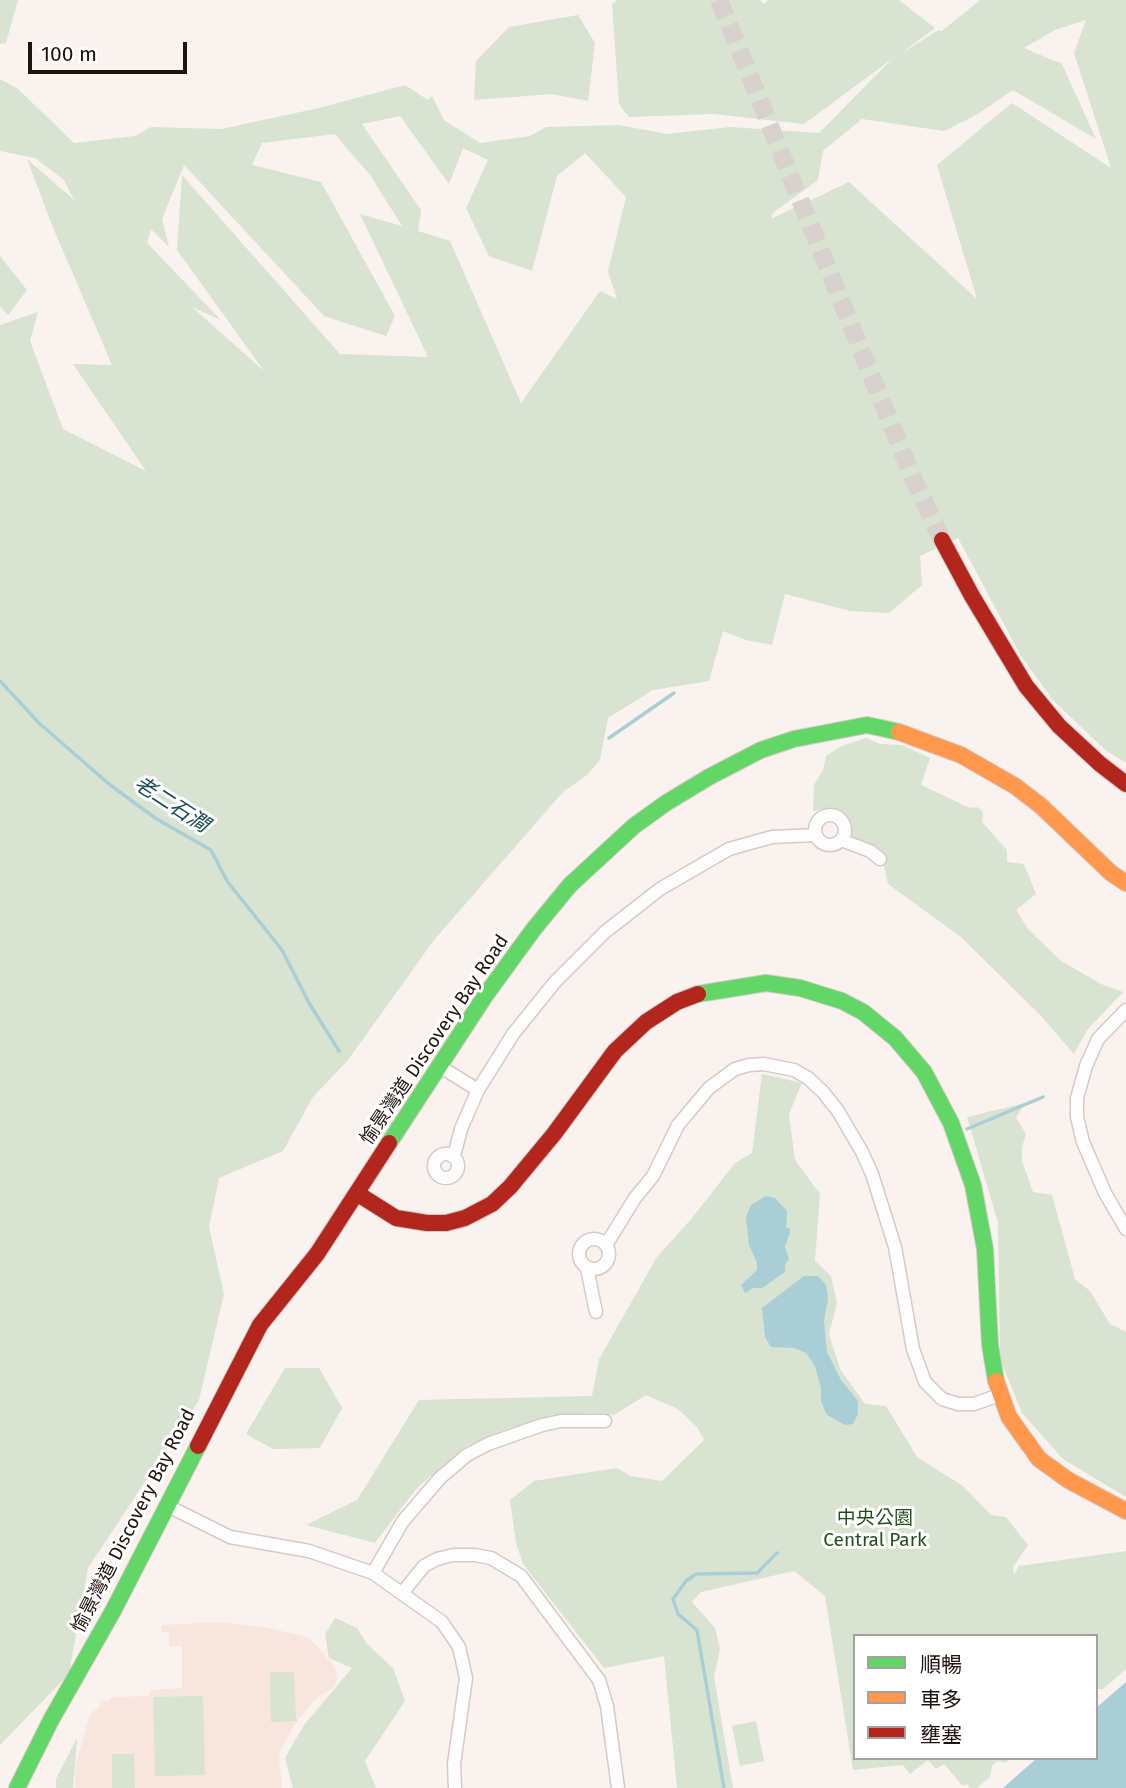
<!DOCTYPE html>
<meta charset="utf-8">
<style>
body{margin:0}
#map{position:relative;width:1126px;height:1788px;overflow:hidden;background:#faf2ef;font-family:"Fira Sans","Noto Sans TC",sans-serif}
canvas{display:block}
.legend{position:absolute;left:853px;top:1634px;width:245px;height:126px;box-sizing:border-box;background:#fff;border:2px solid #a5a19f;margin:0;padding:9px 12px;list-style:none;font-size:21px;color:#1e130e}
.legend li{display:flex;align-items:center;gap:14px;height:35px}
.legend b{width:35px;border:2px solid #a5a19f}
.scale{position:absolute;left:28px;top:42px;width:159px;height:32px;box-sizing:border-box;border:4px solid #1e130e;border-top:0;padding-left:9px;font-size:21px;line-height:24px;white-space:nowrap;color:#1e130e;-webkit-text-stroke:5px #fff;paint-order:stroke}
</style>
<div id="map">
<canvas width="1126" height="1788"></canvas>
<ul class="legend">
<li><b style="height:9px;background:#63d668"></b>順暢</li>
<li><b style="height:9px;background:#ff974d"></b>車多</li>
<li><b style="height:9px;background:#b3261e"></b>壅塞</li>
</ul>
<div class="scale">100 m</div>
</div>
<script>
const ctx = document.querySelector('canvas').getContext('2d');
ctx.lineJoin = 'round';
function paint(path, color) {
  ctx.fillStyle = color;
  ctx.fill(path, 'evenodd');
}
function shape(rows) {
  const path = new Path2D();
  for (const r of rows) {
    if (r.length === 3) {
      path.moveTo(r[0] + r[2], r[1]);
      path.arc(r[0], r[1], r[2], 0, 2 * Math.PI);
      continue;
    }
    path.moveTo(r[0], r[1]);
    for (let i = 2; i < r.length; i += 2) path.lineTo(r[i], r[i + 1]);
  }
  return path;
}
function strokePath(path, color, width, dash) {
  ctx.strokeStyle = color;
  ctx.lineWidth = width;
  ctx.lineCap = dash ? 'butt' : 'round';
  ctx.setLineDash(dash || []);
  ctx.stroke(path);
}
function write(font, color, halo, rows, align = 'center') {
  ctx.font = font + ' "Fira Sans","Noto Sans TC",sans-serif';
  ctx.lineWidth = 6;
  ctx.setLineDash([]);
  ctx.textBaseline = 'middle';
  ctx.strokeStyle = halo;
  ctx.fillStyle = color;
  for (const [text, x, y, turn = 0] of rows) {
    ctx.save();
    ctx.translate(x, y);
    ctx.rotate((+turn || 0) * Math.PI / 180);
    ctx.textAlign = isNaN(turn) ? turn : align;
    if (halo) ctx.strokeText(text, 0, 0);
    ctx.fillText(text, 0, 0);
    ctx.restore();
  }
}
const built = shape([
 [219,1622,263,1627,304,1636,312,1641,335,1667,337,1680,333,1688,318,1697,310,1705,295,1724,281,1749,279,1758,282,1788,75,1788,75,1767,90,1715,100,1706,101,1701,110,1700,111,1697,150,1696,150,1690,182,1688,182,1646,169,1646,169,1632,162,1632,162,1625]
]);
const green = shape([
 [0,0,18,0,6,43,0,44],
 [617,0,760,0,764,4,768,0,899,0,935,28,900,54,939,30,942,31,980,0,1126,0,1126,763,1104,749,1052,699,1021,656,958,538,920,556,922,585,889,613,850,611,785,594,772,645,746,640,723,631,709,681,653,690,608,718,600,760,587,775,563,792,434,940,348,1060,313,1097,283,1151,219,1178,209,1227,224,1294,199,1400,88,1568,69,1674,0,1745,0,325,38,312,30,341,63,429,146,471,73,364,112,365,54,230,27,159,74,200,64,180,35,158,0,151,0,79,18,89,74,143,135,136,151,127,221,129,319,108,405,85,428,100,432,96,444,120,480,143,530,136,546,127,619,125,667,134,730,127,819,133,892,59,804,124,713,114,629,117,619,104,612,4],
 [1086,20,1074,53,1111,168,1012,103,937,165,977,299,849,182,771,219,773,213,818,180,823,151,862,119,944,131,978,114,1013,90,1096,139,1062,64,1024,48,1055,30],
 [400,116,449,184,463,148,488,160,466,208,489,256,532,271,557,176,585,153,626,197,608,271,617,299,600,291,521,403,450,241,418,231,421,210,362,124],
 [335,134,370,175,402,226,360,214,428,357,340,354,182,175,177,250,264,371,192,307,221,320,147,243,151,229,169,247,162,219,184,165,324,316,386,336,395,316,321,182,252,165,262,143],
 [578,15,595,43,588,101,552,94,474,100,476,61,509,27],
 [0,256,27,290,8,315,0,306],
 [866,738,880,744,902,745,930,758,921,785,970,808,977,807,983,812,982,822,1007,850,1007,862,1024,864,1036,894,1016,910,1028,929,1061,961,1101,984,1123,992,1087,1030,1074,1054,1041,1016,961,937,888,884,881,852,849,836,849,817,829,809,813,811,814,785,823,770,826,756,841,746],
 [762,1074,802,1083,789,1114,795,1160,820,1194,815,1261,831,1276,837,1303,829,1334,840,1369,865,1404,886,1406,917,1457,963,1486,991,1515,1006,1517,1028,1545,1013,1567,1014,1575,1019,1566,1126,1551,1126,1669,1103,1689,1096,1689,1096,1636,855,1636,855,1758,1011,1758,1006,1763,998,1761,992,1766,990,1777,977,1788,970,1788,967,1784,963,1786,944,1764,936,1769,928,1760,910,1774,903,1765,853,1770,825,1596,794,1571,701,1592,692,1602,715,1628,720,1649,714,1677,733,1788,677,1788,664,1656,604,1668,523,1564,516,1543,510,1500,534,1481,597,1471,617,1468,630,1476,662,1481,704,1440,697,1427,678,1409,646,1395,614,1415,588,1413,509,1428,466,1446,416,1489,375,1543,306,1525,357,1500,419,1400,592,1396,599,1359,657,1257,692,1218,735,1163,752,1153],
 [1025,1103,1016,1118,1026,1134,1022,1147,1022,1161,1033,1192,1052,1195,1075,1279,1090,1291,1110,1324,1126,1332,1126,1497,1063,1459,1022,1413,1000,1359,998,1223,967,1117],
 [285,1368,319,1368,342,1408,320,1448,273,1449,246,1434],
 [335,1618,357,1628,367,1644,393,1668,405,1701,365,1761,376,1788,293,1788,285,1758,304,1725,352,1668,329,1658,325,1634],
 [270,1672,294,1672,296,1721,271,1722],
 [203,1696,205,1775,155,1776,153,1697],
 [756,1721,764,1761,740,1766,732,1726],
 [77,1738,73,1788,56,1788,56,1779],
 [112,1754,134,1754,135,1788,112,1788]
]);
const water = shape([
 [766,1196,775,1198,787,1211,786,1227,790,1229,790,1232,785,1247,789,1259,785,1265,785,1272,762,1288,753,1288,745,1293,741,1285,757,1270,757,1263,749,1245,746,1217,751,1205],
 [804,1276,818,1276,826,1285,828,1299,824,1321,827,1352,841,1380,858,1401,858,1414,853,1424,845,1425,827,1415,821,1401,821,1388,815,1366,806,1353,794,1348,771,1347,765,1337,762,1308],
 [1126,1682,1126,1788,1003,1788,1037,1758,1096,1758,1096,1708]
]);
const stream = shape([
 [0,681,40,724,109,784,155,818,211,850,227,881,282,950,309,1003,339,1051],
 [609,738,674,693],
 [967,1129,1043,1097],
 [724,1788,697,1630,678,1614,673,1599,686,1581,696,1574,757,1573,777,1553]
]);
const secondaryTunnel = shape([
 [719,0,913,478,942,540]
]);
const street = shape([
 [830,830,15],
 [841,840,870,851,880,859],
 [1126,1010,1098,1039,1086,1066,1077,1098,1077,1117,1083,1142,1105,1193,1126,1229],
 [439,1066,478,1090],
 [446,1166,12],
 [454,1156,461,1129,478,1090,513,1034,555,982,605,932,660,889,729,849,772,837,816,835],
 [594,1254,15],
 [606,1245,635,1198,653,1176,678,1125,709,1088,735,1069,749,1065,764,1064,794,1070,808,1078,823,1092,838,1111,862,1152,872,1174,895,1247,913,1349,925,1382,942,1399,958,1404,974,1404,1002,1394],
 [587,1268,596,1312],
 [166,1505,230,1537,309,1551,373,1573,442,1622,459,1647,466,1678,454,1764,455,1788],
 [373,1573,403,1521,440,1478,467,1455,488,1444,542,1425,561,1421,605,1421],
 [403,1592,424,1566,437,1559,453,1555,475,1555,491,1558,521,1576,599,1680,607,1706,618,1788]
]);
const fast = shape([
 [698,994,766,983,800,988,842,1001,863,1012,895,1038,924,1072,951,1123,973,1185,985,1249,990,1345,996,1381],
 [389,1143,485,996,533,930,570,885,634,826,666,803,709,777,761,750,794,739,867,725,899,732],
 [17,1788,51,1720,113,1611,198,1446]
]);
const slow = shape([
 [899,732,961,755,1015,786,1041,806,1111,873,1126,883],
 [996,1381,1009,1417,1039,1459,1068,1480,1126,1511]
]);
const jam = shape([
 [942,540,972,596,1026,686,1059,726,1100,764,1126,784],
 [358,1194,396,1218,427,1223,446,1223,465,1218,492,1204,510,1187,554,1134,615,1051,646,1022,677,1002,698,994],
 [198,1446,260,1325,317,1254,389,1143]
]);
const streetNames = [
 ["愉景灣道 Discovery Bay Road",435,1040,-56],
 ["愉景灣道 Discovery Bay Road",134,1521,-63]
];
const parkNames = [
 ["中央公園",875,1519],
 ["Central Park",875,1541]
];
const waterNames = [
 ["老二石澗",171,805,33]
];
paint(built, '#f7e5de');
paint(green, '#d8e3d1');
paint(water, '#aaced6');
strokePath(stream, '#aaced6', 3.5);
strokePath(secondaryTunnel, '#d9d1cd', 18, [18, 9]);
strokePath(street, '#d4cac6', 15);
strokePath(fast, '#d4cac6', 18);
strokePath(slow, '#d4cac6', 18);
strokePath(jam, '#d4cac6', 18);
strokePath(street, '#fefdfd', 12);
strokePath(fast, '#63d668', 16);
strokePath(slow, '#ff974d', 16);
strokePath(jam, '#b3261e', 16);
write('19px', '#1e130e', '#fff', streetNames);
write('19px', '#244d1c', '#fff', parkNames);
write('italic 21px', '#1a4c55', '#fff', waterNames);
</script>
